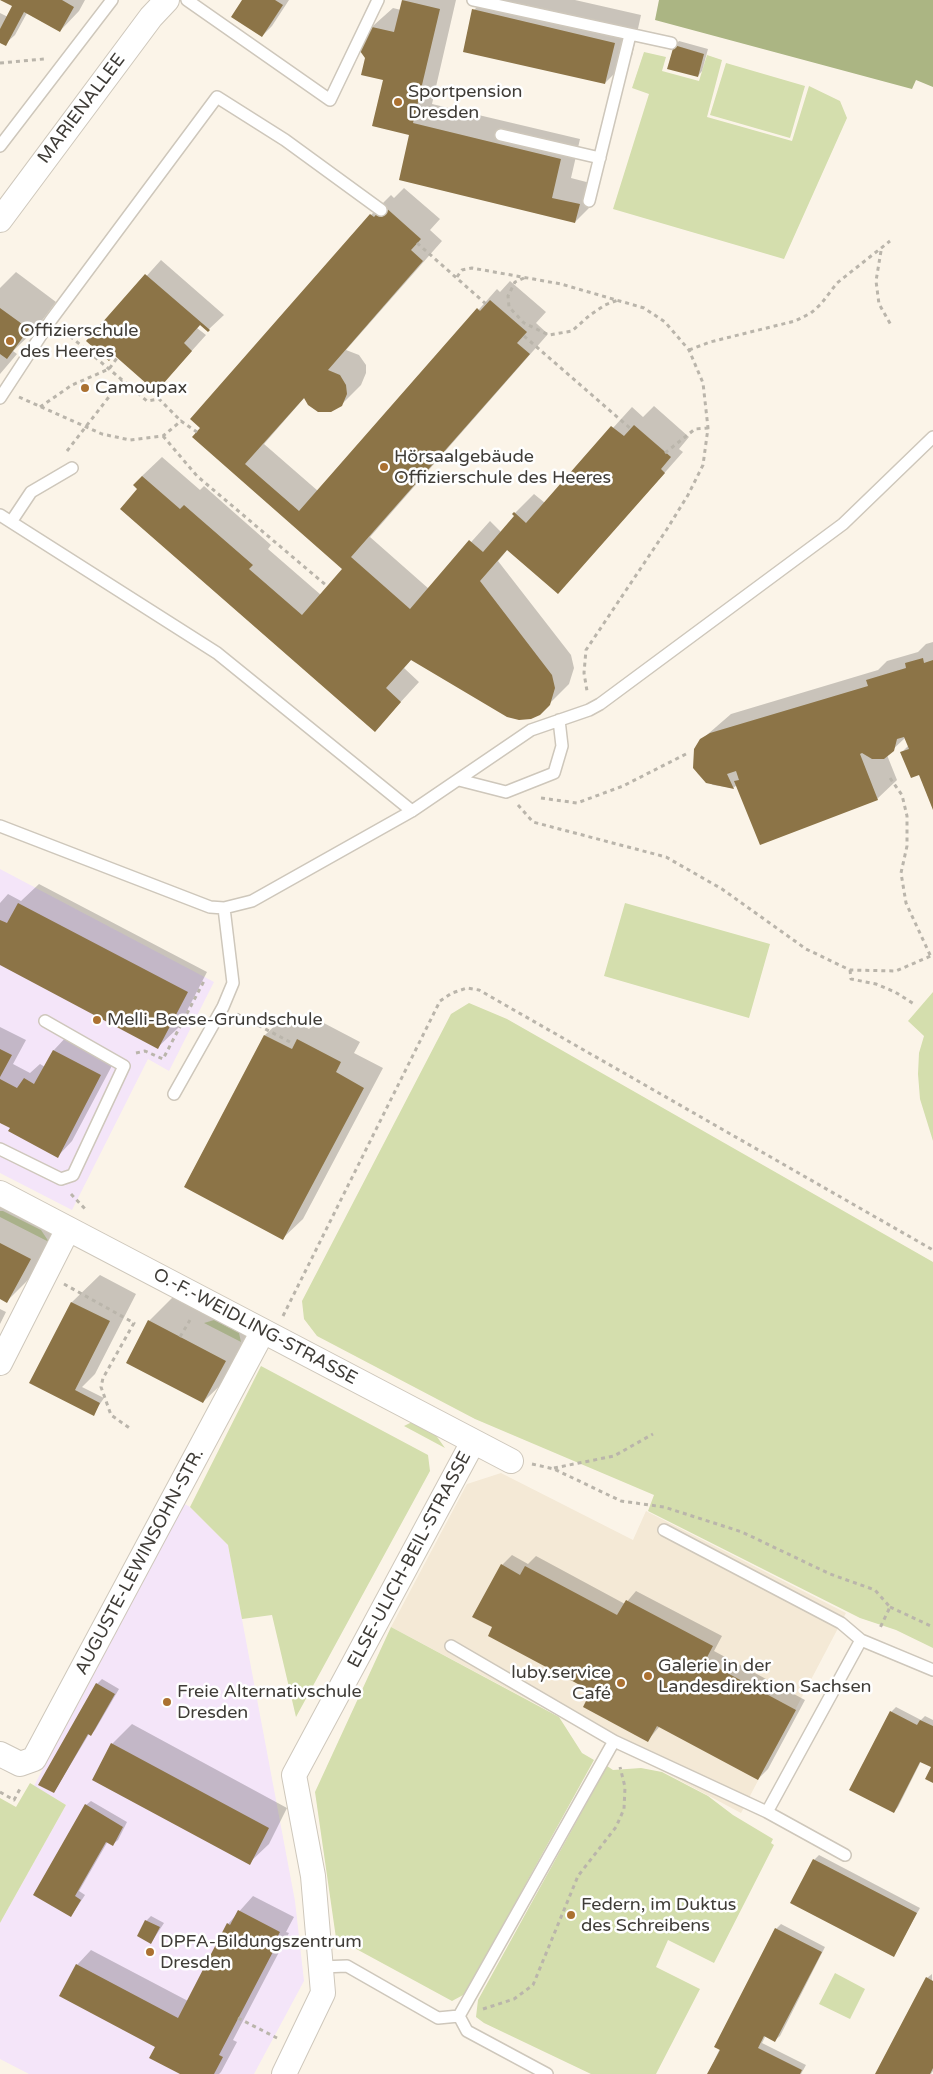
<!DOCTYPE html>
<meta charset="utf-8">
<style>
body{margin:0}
canvas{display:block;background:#fbf4e8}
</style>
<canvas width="933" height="2074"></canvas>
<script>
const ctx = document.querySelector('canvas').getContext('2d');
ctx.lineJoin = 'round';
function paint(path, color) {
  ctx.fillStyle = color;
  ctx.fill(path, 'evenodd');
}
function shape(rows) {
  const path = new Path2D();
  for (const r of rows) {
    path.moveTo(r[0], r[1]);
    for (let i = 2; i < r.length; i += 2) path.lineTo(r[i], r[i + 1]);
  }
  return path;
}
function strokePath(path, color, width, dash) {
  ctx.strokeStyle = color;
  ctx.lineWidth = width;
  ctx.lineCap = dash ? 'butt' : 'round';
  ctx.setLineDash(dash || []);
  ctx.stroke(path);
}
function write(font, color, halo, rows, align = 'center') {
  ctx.font = font + ' "Varela Round",sans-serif';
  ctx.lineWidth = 5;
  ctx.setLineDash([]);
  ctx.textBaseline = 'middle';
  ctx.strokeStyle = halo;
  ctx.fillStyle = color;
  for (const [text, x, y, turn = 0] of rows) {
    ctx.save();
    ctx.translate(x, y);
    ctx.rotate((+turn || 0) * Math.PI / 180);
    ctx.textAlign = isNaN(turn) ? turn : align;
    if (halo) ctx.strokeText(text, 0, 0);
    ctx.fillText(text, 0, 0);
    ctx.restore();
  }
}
const built = shape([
 [501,1473,633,1540,646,1511,846,1613,741,1813,391,1627,467,1484]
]);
const education = shape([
 [0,869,214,982,169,1071,148,1059,72,1210,0,1173],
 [181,1502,190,1507,228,1545,295,1901,304,1981,254,2074,29,2074,0,2059,0,1923,66,1805,34,1786]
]);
const green = shape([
 [644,52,666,57,662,71,699,81,707,55,722,60,707,117,792,141,809,86,840,101,847,118,784,259,613,209,649,94,632,88],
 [726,63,805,86,790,138,710,115],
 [625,903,770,944,749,1018,604,976],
 [933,992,933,1141,920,1099,918,1074,919,1053,924,1036,908,1021],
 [469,1003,507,1019,933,1262,933,1648,896,1630,860,1618,648,1511,654,1495,475,1419,317,1336,304,1319,302,1301,451,1014],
 [0,1211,3,1211,41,1230,49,1242,0,1217],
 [214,1320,239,1333,241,1342,204,1323],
 [261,1366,428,1455,430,1471,296,1717,272,1615,242,1619,228,1545,190,1507],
 [412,1422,435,1434,445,1448,404,1426],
 [391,1627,559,1717,582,1753,594,1760,465,1994,452,2001,336,1938,315,1792],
 [607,1766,613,1770,641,1768,662,1772,708,1796,733,1815,773,1839,771,1843,774,1845,714,1963,668,1940,656,1967,700,1989,656,2074,591,2074,484,2023,476,2017,478,2000],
 [30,1783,66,1805,0,1923,0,1798,16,1807],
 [835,1973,865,1989,850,2019,819,2004]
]);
const forest = shape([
 [659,0,933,0,933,87,916,80,912,89,655,20]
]);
const shadow = shape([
 [2,0,85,0,79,11,60,31,27,13,15,35,5,44,0,42,0,13,8,17,13,6],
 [244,0,289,0,272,26,262,36],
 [403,0,456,0,432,104,580,139,571,178,598,185,594,203,575,222,411,135,384,79,366,58,365,33,393,8,401,10],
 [484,0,575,0,641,15,632,56,605,83,474,10],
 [679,41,708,49,702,71,698,76,675,45],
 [404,188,440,219,430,230,442,241,346,350,359,355,366,365,366,373,361,385,341,405,305,397,264,444,318,491,497,289,500,292,510,281,546,312,536,323,548,334,370,537,429,589,490,521,501,532,516,515,514,514,534,494,545,503,632,407,643,417,654,406,689,437,679,449,683,452,558,593,508,549,498,561,571,655,574,668,569,684,539,714,412,659,404,668,419,682,375,730,139,489,142,476,162,457,200,490,204,486,271,545,268,549,321,595,344,568,192,419,371,215,391,195,394,198],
 [161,260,224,315,208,330,201,324,197,328,206,335,170,375,88,341],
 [16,272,56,302,35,330,13,351,17,354,0,374,0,288],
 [933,642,933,807,920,773,902,752,909,745,906,737,887,755,897,780,877,799,737,785,733,788,713,785,698,774,695,768,694,755,701,740,731,714,878,670,887,661,918,652,926,644],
 [39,884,207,972,178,1028,158,1047,0,964,0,903,8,894,21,901],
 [285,1016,309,1029,318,1020,360,1042,354,1053,383,1068,303,1219,283,1238,185,1186,265,1035],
 [0,1027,26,1040,13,1064,30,1073,40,1064,45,1067,54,1050,68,1035,115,1060,72,1141,58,1156,0,1121],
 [0,1201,58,1232,34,1274,7,1301,0,1297],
 [100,1275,136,1294,95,1374,82,1387,104,1398,93,1414,31,1382,72,1302],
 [176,1294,252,1334,231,1375,203,1402,149,1321],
 [0,1309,6,1312,0,1324],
 [512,1555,528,1564,536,1556,625,1604,636,1591,722,1636,714,1651,805,1700,768,1769,758,1779,660,1726,648,1740,593,1690,494,1627,502,1565],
 [102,1679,119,1689,95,1730,91,1735,89,1734,54,1792,97,1684],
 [896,1707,921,1720,925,1716,933,1720,933,1781,933,1767,921,1761,898,1807,894,1812,891,1712],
 [132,1724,287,1808,269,1844,249,1863,112,1744],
 [91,1801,127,1822,118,1840,113,1844,108,1841,79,1891,85,1895,71,1916,86,1805],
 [819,1855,920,1908,893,1956,814,1860],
 [253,1896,294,1917,286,1932,289,1933,233,2040,237,2042,221,2072,219,2074,183,2074,77,1965,91,1950,188,2001,228,1924],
 [151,1916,164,1923,151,1943,146,1921],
 [781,1924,825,1947,780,2036,775,2040,766,2035,762,2043,806,2065,801,2074,708,2074,776,1929],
 [932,1974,933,2071,931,2074,877,2074,927,1978]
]);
const building = shape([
 [0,0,62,0,74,7,60,32,24,12,6,46,0,43,0,29,12,6],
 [242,0,275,0,283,5,262,37,231,17],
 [402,0,440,9,413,123,561,159,552,198,580,204,575,223,399,180,409,135,372,126,383,80,361,75,365,58,360,51,364,32,372,27,394,32],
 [472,9,615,43,605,84,463,52],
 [674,45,704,54,698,77,667,69],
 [384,206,421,239,411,250,423,261,328,370,340,375,346,385,347,394,342,406,331,412,318,412,308,405,304,398,245,464,299,511,477,308,480,311,490,300,527,332,517,343,530,354,351,557,410,609,469,540,483,552,514,516,512,514,514,512,526,523,611,426,624,436,634,425,671,457,661,469,665,473,558,594,507,550,480,581,552,675,555,688,550,705,540,715,531,719,519,720,507,717,411,660,386,688,401,702,375,732,120,509,137,489,133,485,142,476,180,509,184,505,253,565,249,569,302,615,342,569,192,437,200,428,190,419,370,214,374,217],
 [145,274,210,330,208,332,200,325,184,343,192,351,156,392,114,355,109,361,86,341],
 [0,308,29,329,7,359,0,354],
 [923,658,924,663,933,660,933,810,919,775,911,778,900,752,909,749,904,737,897,739,894,751,884,759,872,759,862,753,860,754,878,800,760,845,734,781,739,780,736,771,727,774,734,789,706,783,693,768,694,749,700,739,710,733,868,686,866,680,906,668,905,663],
 [18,903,188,992,158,1049,0,965,0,920,7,923],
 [264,1035,292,1049,297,1039,341,1062,336,1072,364,1088,283,1240,184,1187],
 [0,1049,12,1055,0,1077],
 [53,1050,101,1075,58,1158,8,1131,10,1128,0,1123,0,1079,17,1088,24,1078,34,1084],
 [0,1243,31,1259,7,1303,0,1299],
 [71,1302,110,1321,75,1390,100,1403,94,1416,29,1383],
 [148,1320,226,1361,203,1403,126,1363],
 [501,1564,520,1575,525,1566,617,1615,626,1600,713,1646,705,1661,796,1710,758,1780,657,1726,648,1742,583,1707,591,1691,488,1636,492,1627,472,1617],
 [96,1683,115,1694,91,1736,88,1734,54,1793,38,1785],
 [890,1711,917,1725,920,1720,933,1726,933,1783,925,1779,931,1767,920,1762,894,1813,849,1790],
 [111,1743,269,1828,250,1865,92,1780],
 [85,1804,123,1827,113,1846,106,1842,75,1896,81,1900,71,1917,33,1895],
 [813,1859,917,1913,894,1957,790,1903],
 [238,1910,280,1932,272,1947,275,1948,219,2055,223,2057,214,2074,180,2074,149,2058,155,2047,59,1996,76,1964,178,2018,227,1923,230,1925],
 [145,1920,160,1927,151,1944,137,1936],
 [775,1928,822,1952,775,2042,764,2036,758,2048,802,2070,800,2074,707,2074,720,2050,714,2047],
 [926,1977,933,1981,933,2068,930,2074,875,2074]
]);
const path = shape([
 [0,63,44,59],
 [417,243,486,304],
 [881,251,876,281,879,304,891,325],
 [457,277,462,270,472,268,561,284,644,308,665,322,689,350,703,383,708,428,703,465,688,495,667,529,586,650,584,673,587,691],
 [524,278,515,282,508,296,509,307,524,323,549,335,572,331,590,315,605,305,618,300],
 [64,331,147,401,159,399,181,421],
 [524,336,631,429],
 [689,350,710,342,795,321,811,313,821,304,837,283,890,241],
 [19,397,102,434,130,440,163,436,181,421,197,432],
 [40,407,72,385,109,369,117,358],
 [163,436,197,476,327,586],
 [67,451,122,380],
 [665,453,695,429,708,428],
 [890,778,902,795,907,816,907,846,901,873,906,903,931,957],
 [541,798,577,803,623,786,688,753],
 [518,805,533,822,666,857,722,889,806,949,850,970,896,971,933,955],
 [850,970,851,979,876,984,895,992,914,1004],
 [237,1014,290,1042],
 [136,1053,145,1051,163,1059,204,981],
 [71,1194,87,1211],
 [64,1284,134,1323,103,1378,101,1387,111,1415,131,1429],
 [283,1316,440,1001,452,993,467,988,479,990,933,1250],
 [180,1337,190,1320],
 [532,1464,554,1469,621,1501,664,1507,742,1532,830,1574,875,1590,890,1607,879,1630],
 [554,1468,614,1456,653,1434],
 [890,1607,933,1627],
 [0,1792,14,1800,21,1787],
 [483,2009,514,1999,533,1985,578,1876,616,1827,624,1809,625,1787,620,1767],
 [238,2018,277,2038]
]);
const lane = shape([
 [187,0,330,100,378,0],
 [473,0,671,43],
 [501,135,600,158],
 [0,146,112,0],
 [589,201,630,35],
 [0,398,51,320,217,97,285,140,381,210],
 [0,515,217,653,412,811],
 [11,522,31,492,72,468],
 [459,780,506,792,554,773,562,746,559,720],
 [0,826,210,907,224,908,252,901,412,811,531,730,589,710,600,704,843,524,933,437],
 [174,1094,223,1007,233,983,224,908],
 [0,1149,61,1179,73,1175,124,1066,45,1021],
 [664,1530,841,1623,861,1640,933,1670],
 [451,1646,614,1741,459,2016],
 [614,1741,767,1812,845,1855],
 [767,1812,861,1640],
 [321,1967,347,1966,438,2018,459,2016,467,2031,547,2074]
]);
const street = shape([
 [0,220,151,17,167,0],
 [0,1193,511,1461],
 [0,1363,68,1229],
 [0,1754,20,1764,34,1759,263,1331],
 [284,2074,323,1993,313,1876,294,1775,473,1442]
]);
const markers = [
 [398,102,5,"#ab7131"],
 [10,341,5,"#ab7131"],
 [85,388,5,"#ab7131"],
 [384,467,5,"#ab7131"],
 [97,1020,5,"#ab7131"],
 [648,1676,5,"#ab7131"],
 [621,1683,5,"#ab7131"],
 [167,1702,5,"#ab7131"],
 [571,1915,5,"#ab7131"],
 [150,1952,5,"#ab7131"]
];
const poiNames = [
 ["Sportpension",408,92],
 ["Dresden",408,113],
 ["Offizierschule",20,331],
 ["des Heeres",20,352],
 ["Camoupax",95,388],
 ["Hörsaalgebäude",394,457],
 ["Offizierschule des Heeres",394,478],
 ["Melli-Beese-Grundschule",107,1020],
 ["Galerie in der",658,1666],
 ["Landesdirektion Sachsen",658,1687],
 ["luby.service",611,1673,"right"],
 ["Café",611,1694,"right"],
 ["Freie Alternativschule",177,1692],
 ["Dresden",177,1713],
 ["Federn, im Duktus",581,1905],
 ["des Schreibens",581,1926],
 ["DPFA-Bildungszentrum",160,1942],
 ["Dresden",160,1963]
];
const streetNames = [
 ["MARIENALLEE",82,109,-53],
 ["O.-F.-WEIDLING-STRASSE",255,1327,28],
 ["ELSE-ULICH-BEIL-STRASSE",410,1560,-62],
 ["AUGUSTE-LEWINSOHN-STR.",140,1562,-62]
];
paint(built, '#f4e9d6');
paint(education, '#f4e5f9');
paint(green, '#d4dead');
paint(forest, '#abb583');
paint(shadow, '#0003');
paint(building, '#8c7447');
strokePath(lane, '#cec7bb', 14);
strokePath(street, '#cec7bb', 26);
strokePath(path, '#bab5ab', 3, [4, 4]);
strokePath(lane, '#fff', 11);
strokePath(street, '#fff', 24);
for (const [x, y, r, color] of markers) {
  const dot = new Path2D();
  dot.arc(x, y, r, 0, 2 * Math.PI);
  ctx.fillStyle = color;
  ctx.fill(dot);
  strokePath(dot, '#fff', 2);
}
write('18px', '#3f3c37', '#fff', poiNames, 'left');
write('18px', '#3f3c37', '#fff', streetNames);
</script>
